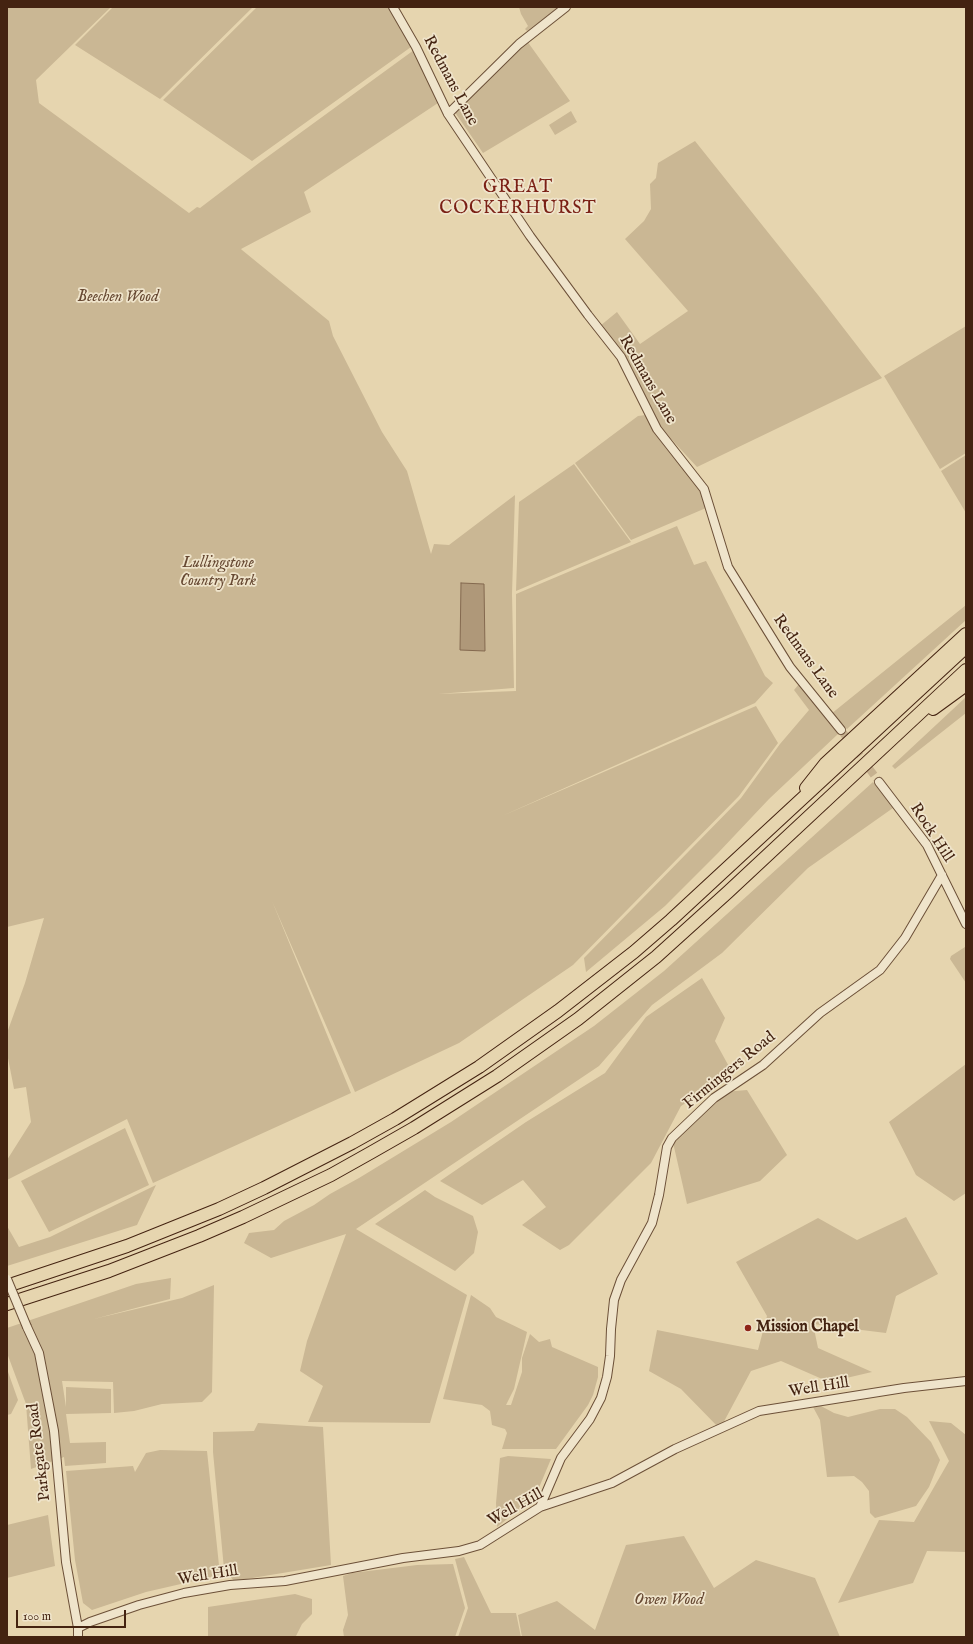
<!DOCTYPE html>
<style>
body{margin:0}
#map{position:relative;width:973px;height:1644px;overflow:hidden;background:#e6d5af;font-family:"IM FELL English",serif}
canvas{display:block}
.frame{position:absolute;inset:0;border:8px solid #442311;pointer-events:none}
.scale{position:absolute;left:16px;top:1610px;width:110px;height:18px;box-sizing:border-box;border:2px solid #442311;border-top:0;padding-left:5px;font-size:12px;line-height:14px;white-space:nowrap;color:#442311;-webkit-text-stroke:3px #efe4cb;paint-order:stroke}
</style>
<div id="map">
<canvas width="973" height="1644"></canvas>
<div class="frame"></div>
<div class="scale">100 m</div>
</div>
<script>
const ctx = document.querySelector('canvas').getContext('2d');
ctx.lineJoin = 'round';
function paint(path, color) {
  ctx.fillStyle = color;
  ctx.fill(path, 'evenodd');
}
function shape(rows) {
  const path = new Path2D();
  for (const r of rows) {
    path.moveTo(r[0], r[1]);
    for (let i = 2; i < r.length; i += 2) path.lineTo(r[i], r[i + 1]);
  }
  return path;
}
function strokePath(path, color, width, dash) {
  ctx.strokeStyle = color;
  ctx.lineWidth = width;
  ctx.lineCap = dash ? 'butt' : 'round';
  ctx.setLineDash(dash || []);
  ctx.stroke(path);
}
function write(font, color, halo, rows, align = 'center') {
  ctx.font = font + ' "IM FELL English",serif';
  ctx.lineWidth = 3.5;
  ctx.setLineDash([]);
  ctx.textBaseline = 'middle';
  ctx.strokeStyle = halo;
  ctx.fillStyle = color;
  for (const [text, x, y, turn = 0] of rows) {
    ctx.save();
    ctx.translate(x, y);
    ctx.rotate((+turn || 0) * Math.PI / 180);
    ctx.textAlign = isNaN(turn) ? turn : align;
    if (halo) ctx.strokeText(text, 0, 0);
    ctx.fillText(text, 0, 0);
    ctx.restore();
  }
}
const green = shape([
 [7,7,111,7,36,80,39,103,189,213,197,207,200,208,242,250,329,321,333,336,382,432,407,471,431,554,434,544,449,545,515,495,512,594,514,688,438,694,516,691,516,594,677,526,694,565,706,561,765,676,773,683,755,703,502,816,756,706,778,743,739,796,573,965,459,1043,355,1092,272,901,351,1093,153,1183,127,1119,7,1180,7,1160,31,1122,26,1087,14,1089,7,1053,7,1033,25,983,44,918,7,927],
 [113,7,253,7,160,99,75,45],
 [257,7,388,7,411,47,252,161,163,100],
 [519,7,560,7,527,31,525,29,528,26,521,14],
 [527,41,570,101,483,153,454,111],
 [414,50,438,103,304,192,311,212,241,249,200,208,259,163],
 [571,111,577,122,555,135,549,125],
 [695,141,818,295,882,378,697,467,661,428,625,355,600,326,617,312,640,344,688,311,625,239,644,221,651,209,650,184,656,178,658,163],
 [966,326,966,453,940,469,884,376],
 [646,415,656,435,666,448,701,490,706,508,631,540,575,463,638,416],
 [966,455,966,513,941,471],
 [574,464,631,542,516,591,519,502],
 [966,605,966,620,847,729,831,714],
 [799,684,838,734,769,799,718,853,665,906,586,972,584,958,741,798,780,744,809,710,794,690],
 [966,697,966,713,895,769,892,766],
 [873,782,893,808,808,868,722,953,652,1005,599,1066,356,1229,467,1295,430,1423,308,1422,323,1386,300,1371,307,1341,346,1234,271,1258,244,1243,249,1233,274,1230,284,1221,314,1205,330,1194,359,1178,451,1122,594,1026,664,971],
 [965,947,966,950,966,983,950,959,951,956],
 [702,978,725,1018,715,1041,732,1072,710,1088,681,1106,651,1163,569,1245,560,1250,522,1225,546,1207,523,1180,482,1205,440,1181,526,1122,605,1073,646,1017],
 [966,1064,966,1193,954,1201,916,1175,889,1122],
 [747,1090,787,1155,760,1181,687,1204,672,1138,724,1092],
 [125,1128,149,1185,49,1232,21,1181],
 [156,1185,137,1225,7,1266,7,1226,19,1247,50,1237],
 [425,1190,435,1197,473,1216,478,1232,474,1253,455,1271,375,1224],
 [906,1217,938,1274,896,1296,886,1333,813,1324,818,1348,872,1372,829,1382,781,1361,751,1371,720,1429,681,1389,649,1371,657,1330,758,1350,767,1316,736,1262,818,1218,857,1240],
 [171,1278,170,1299,94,1319,182,1298,214,1285,212,1392,202,1402,162,1404,134,1411,114,1413,113,1382,62,1381,66,1407,66,1387,111,1389,111,1413,66,1414,70,1443,106,1442,106,1463,65,1466,64,1457,31,1469,26,1404,7,1353,7,1328,136,1284],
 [471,1295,490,1308,496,1317,527,1332,514,1389,506,1405,511,1405,522,1372,522,1358,530,1334,539,1342,550,1339,552,1347,598,1367,598,1377,593,1395,588,1405,556,1449,502,1449,507,1433,505,1429,492,1425,490,1411,482,1405,443,1399],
 [7,1369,18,1400,11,1414,7,1415],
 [821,1406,834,1413,848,1417,880,1409,895,1409,907,1417,931,1442,940,1460,929,1487,916,1506,875,1518,870,1513,869,1491,862,1482,854,1476,827,1477,820,1420,813,1407],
 [929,1421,951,1423,966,1435,966,1552,927,1551,913,1583,838,1603,879,1520,914,1522,949,1461],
 [258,1423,323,1427,331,1565,234,1581,224,1569,213,1452,213,1432,254,1431],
 [160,1450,207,1451,220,1575,146,1592,92,1610,83,1603,75,1560,66,1471,133,1466,135,1472,146,1453],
 [508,1456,551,1459,535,1497,497,1527,496,1503,500,1458],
 [48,1515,55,1566,7,1578,7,1525],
 [684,1536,714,1588,756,1560,815,1578,840,1637,522,1637,518,1615,557,1601,595,1630,626,1545],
 [464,1557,491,1613,516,1613,521,1637,458,1637,468,1608,455,1559],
 [453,1564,465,1608,455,1637,344,1637,343,1630,348,1615,343,1576,352,1573,417,1565],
 [295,1594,312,1599,312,1614,302,1624,296,1636,297,1637,208,1637,208,1607]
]);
const water = shape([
 [461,583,484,584,485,651,460,650,461,583]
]);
const minorTunnel = shape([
 [841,730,879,782]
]);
const minor = shape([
 [393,7,416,47,448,114,530,236,588,315,621,357,657,429,704,489,728,567,790,667,841,730],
 [448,114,519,44,566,7],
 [879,782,927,845,966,924],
 [27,1327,39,1353,54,1431,66,1562,78,1628],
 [540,1507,561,1458,590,1419,601,1398,607,1377,610,1356,611,1329,614,1300,621,1280,652,1223,659,1195,667,1147,672,1138,714,1098,763,1065,820,1013,880,970,905,938,942,875],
 [78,1637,78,1628,90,1622,139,1605,184,1593,230,1585,285,1581,403,1558,459,1551,480,1545,540,1507,612,1483,675,1449,759,1411,904,1388,966,1381]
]);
const highway = shape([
 [933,709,966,685],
 [806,788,825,764,966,634],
 [7,1286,127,1246,219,1209,264,1188,352,1143,395,1119,479,1067,558,1011,634,952,671,920,966,647],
 [7,1304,109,1271,199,1236,243,1217,331,1175,372,1152,414,1128,497,1076,578,1019,656,957,728,892,966,670]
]);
const minorBridge = shape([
 [7,1279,27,1327]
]);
const markers = [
 [748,1328,4,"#8f2418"]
];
const streetNames = [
 ["Redmans Lane",450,81,62],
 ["Redmans Lane",647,380,60],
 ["Redmans Lane",805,657,54],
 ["Rock Hill",931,833,57],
 ["Firmingers Road",730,1071,-39],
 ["Well Hill",819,1388,-9],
 ["Parkgate Road",40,1452,-97],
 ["Well Hill",516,1508,-29],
 ["Well Hill",208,1576,-9]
];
const parkNames = [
 ["Beechen Wood",118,298],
 ["Lullingstone",218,564],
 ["Country Park",218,582],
 ["Owen Wood",669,1601]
];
const poiNames = [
 ["Mission Chapel",756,1328]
];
const quarterNames = [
 ["GREAT",518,188],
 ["COCKERHURST",518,209]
];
paint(green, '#cab794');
paint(water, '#af9879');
strokePath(water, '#84694f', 1);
strokePath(minorTunnel, '#c6b18f', 8, [8, 4]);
strokePath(minor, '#6c5038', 10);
strokePath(highway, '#442311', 14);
strokePath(minor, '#efe4cb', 8);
strokePath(highway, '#e6d5af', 12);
strokePath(minorBridge, '#6c5038', 10, []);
strokePath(minorBridge, '#efe4cb', 8);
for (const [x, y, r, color] of markers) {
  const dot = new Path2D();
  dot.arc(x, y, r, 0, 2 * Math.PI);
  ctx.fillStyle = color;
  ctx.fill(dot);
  strokePath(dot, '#efe4cb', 1.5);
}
write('16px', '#442311', '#efe4cb', streetNames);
write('italic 16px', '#664832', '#efe4cb', parkNames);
write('bold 16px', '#442311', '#efe4cb', poiNames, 'left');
ctx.letterSpacing = '1px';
write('18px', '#7a1f14', '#efe4cb', quarterNames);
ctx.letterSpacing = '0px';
</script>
